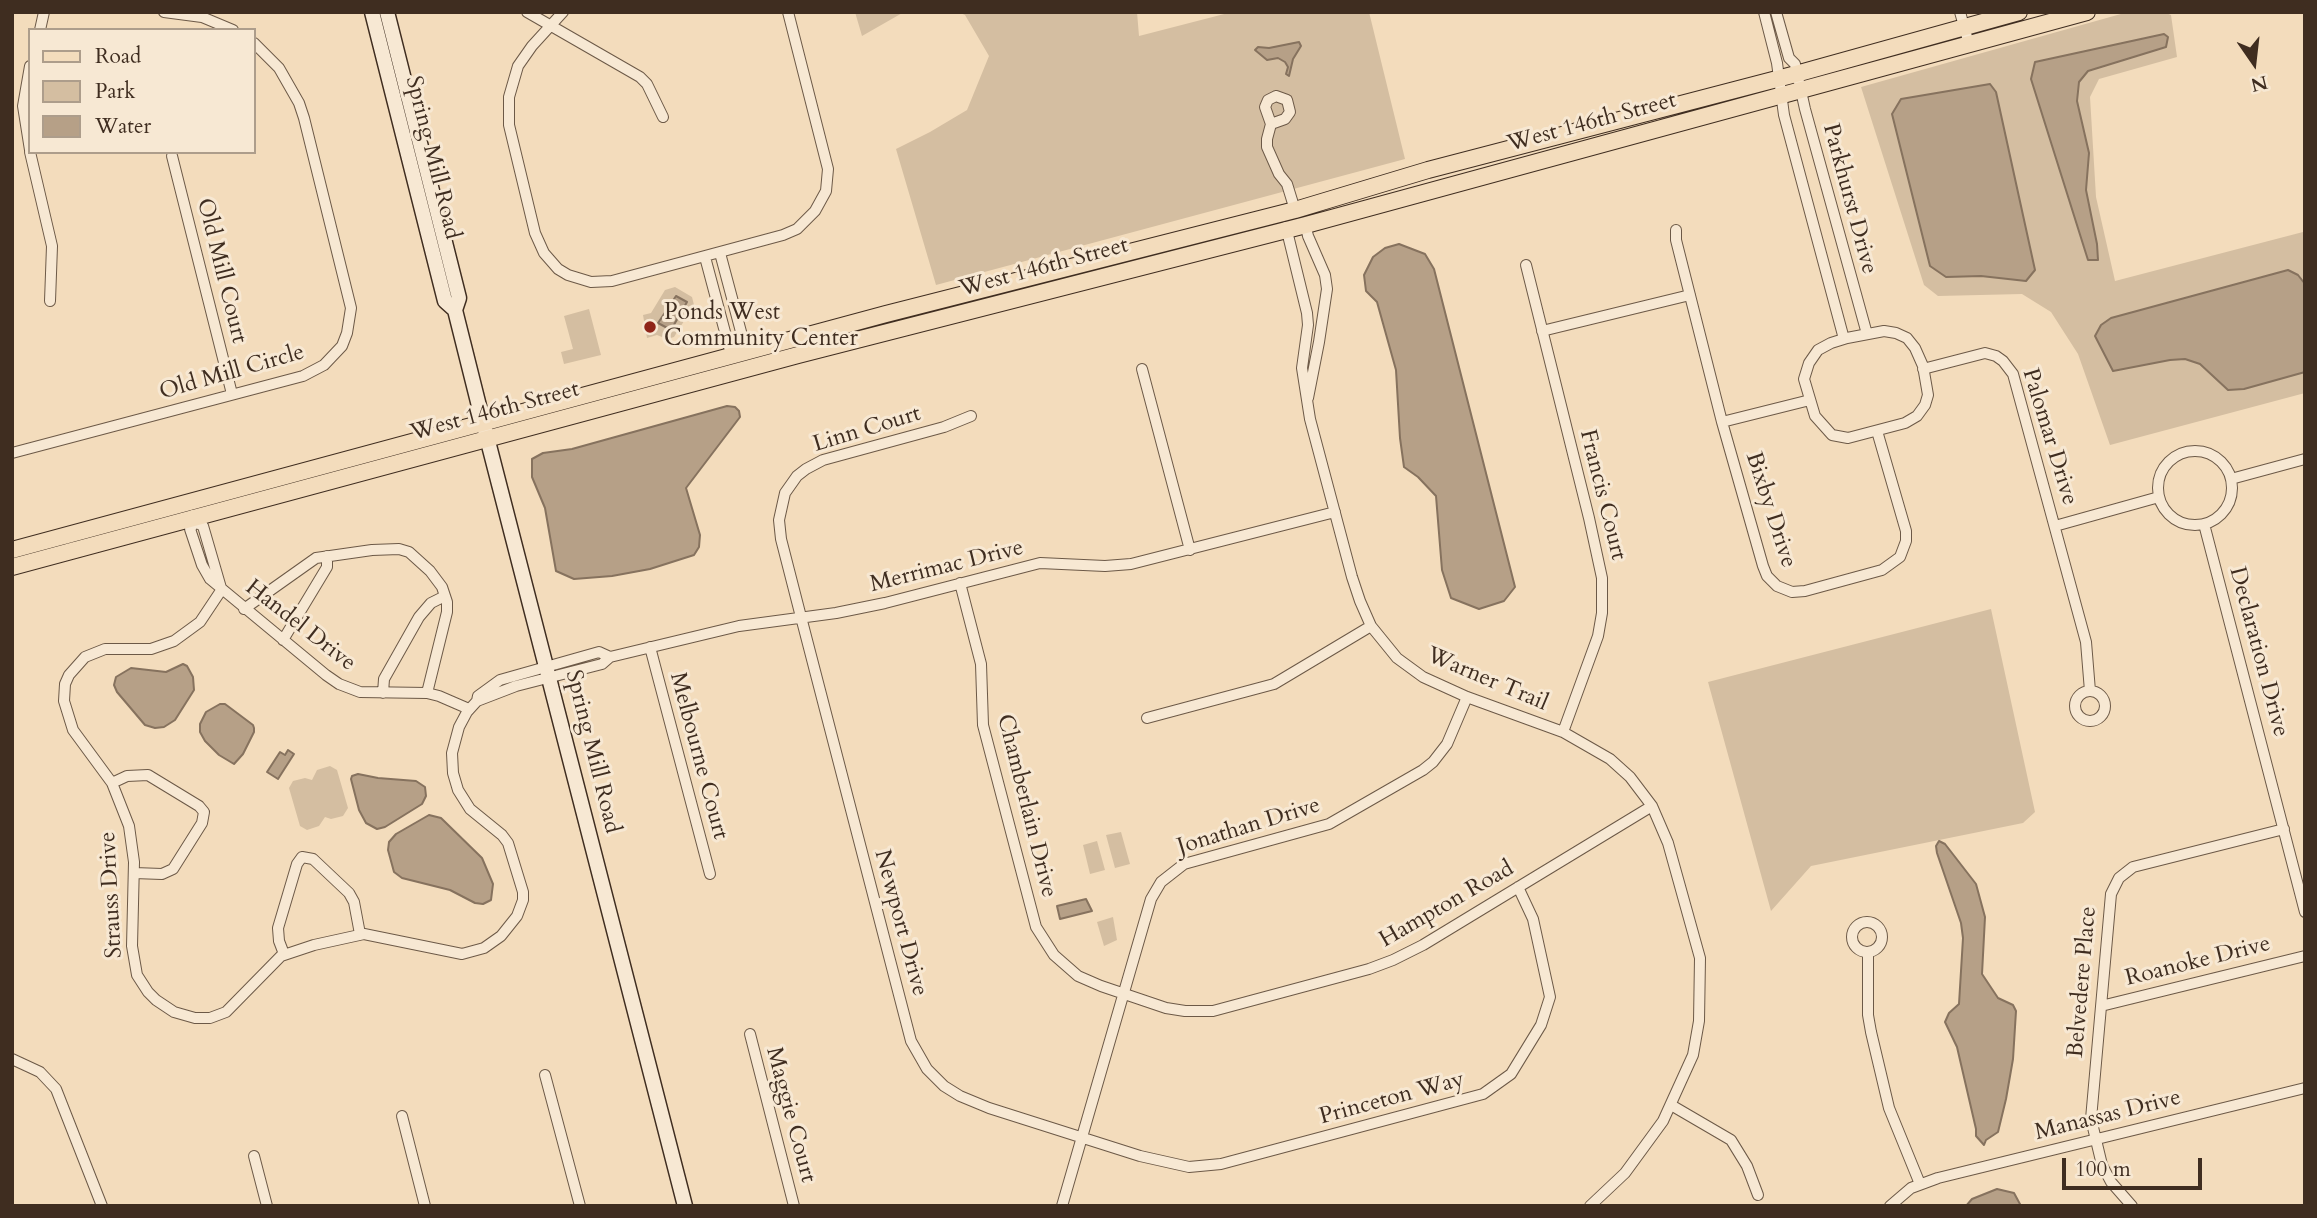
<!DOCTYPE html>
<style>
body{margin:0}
#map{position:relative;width:2317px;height:1218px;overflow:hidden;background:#f3dcbc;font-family:Cardo,serif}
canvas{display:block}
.frame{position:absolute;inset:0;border:14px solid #3f2d20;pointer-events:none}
.legend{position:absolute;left:28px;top:28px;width:228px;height:126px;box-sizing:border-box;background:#f7e8d3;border:2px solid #ad9d8b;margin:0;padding:9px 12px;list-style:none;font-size:21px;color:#3f2d20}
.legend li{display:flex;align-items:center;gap:14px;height:35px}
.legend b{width:35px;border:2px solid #ad9d8b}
.north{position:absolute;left:2219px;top:28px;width:70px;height:70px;-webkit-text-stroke:5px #f7e8d3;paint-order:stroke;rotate:166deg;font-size:19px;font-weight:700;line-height:28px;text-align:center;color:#3f2d20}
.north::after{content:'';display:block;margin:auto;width:24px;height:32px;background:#3f2d20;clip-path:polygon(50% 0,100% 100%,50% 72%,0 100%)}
.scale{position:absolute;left:2062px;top:1158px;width:140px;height:32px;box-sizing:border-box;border:4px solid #3f2d20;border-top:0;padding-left:9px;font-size:21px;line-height:24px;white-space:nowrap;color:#3f2d20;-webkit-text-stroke:5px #f7e8d3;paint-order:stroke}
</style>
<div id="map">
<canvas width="2317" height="1218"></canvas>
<div class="frame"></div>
<ul class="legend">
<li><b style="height:9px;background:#f3dcbc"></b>Road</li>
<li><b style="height:19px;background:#d4bea1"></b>Park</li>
<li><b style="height:19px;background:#b6a087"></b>Water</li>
</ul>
<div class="north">N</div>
<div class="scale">100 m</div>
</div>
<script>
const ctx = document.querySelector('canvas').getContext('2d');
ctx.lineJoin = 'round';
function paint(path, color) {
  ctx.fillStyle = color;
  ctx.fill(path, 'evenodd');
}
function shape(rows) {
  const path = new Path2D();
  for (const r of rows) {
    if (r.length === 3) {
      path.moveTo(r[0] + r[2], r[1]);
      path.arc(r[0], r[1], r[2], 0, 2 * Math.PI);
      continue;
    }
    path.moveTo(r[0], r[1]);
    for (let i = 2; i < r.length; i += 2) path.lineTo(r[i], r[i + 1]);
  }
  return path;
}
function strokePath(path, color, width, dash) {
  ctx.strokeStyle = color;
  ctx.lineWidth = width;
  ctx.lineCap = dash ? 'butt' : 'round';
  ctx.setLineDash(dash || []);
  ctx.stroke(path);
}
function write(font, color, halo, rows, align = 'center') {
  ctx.font = font + ' Cardo,serif';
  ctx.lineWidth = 6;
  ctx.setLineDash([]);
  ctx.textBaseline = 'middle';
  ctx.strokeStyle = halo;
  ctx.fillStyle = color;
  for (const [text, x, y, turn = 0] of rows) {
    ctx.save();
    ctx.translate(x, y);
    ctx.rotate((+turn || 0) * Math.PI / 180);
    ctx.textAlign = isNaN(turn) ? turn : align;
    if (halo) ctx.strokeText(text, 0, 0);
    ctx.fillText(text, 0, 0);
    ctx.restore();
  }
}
const green = shape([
 [855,12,904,12,862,36],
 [958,12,1137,12,1139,36,1232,12,1369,12,1405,159,936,285,896,149,930,132,967,110,989,56,965,15],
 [2128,12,2163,12,2171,15,2177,57,2099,79,2090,97,2096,197,2115,281,2303,232,2305,239,2305,393,2110,445,2078,354,2051,312,2022,294,1938,296,1924,285,1861,87],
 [675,287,692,297,694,305,674,337,667,339,657,335,647,338,643,315,651,313,665,290],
 [589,309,601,355,564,364,561,352,573,349,564,316],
 [1991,609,2035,812,2023,823,1811,866,1771,911,1708,682],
 [330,766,337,770,348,808,343,816,331,819,325,817,319,826,307,830,300,826,289,788,293,781,305,778,312,780,317,770],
 [1121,832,1130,864,1115,868,1106,835],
 [1097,841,1105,870,1090,874,1083,845],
 [1113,917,1117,940,1104,946,1097,922]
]);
const water = shape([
 [2164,34,2168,37,2166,47,2088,71,2079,82,2077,101,2089,153,2086,190,2097,244,2098,260,2088,260,2031,79,2035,62,2164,34],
 [1299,42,1301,46,1293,59,1289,76,1286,74,1288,67,1285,62,1278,58,1267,60,1255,50,1258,47,1269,48,1299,42],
 [1990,84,1996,92,2035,270,2026,281,1981,276,1946,277,1930,266,1892,114,1901,99,1990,84],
 [1399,244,1425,254,1434,269,1515,587,1504,601,1479,609,1451,598,1442,570,1436,496,1418,477,1404,467,1400,438,1396,370,1377,302,1366,291,1364,275,1373,257,1385,248,1399,244],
 [2288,270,2298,275,2305,284,2305,372,2244,389,2228,390,2200,364,2185,359,2170,360,2113,371,2095,336,2101,325,2111,318,2288,270],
 [676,296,687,302,671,330,658,323,676,296],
 [727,406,735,407,739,411,740,417,686,488,700,535,699,547,694,555,650,569,612,576,574,579,556,571,545,508,532,477,532,459,543,453,572,449,727,406],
 [183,664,187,666,193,677,194,690,175,720,164,727,155,728,145,725,117,692,114,685,116,677,131,668,166,672,183,664],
 [220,704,225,704,253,725,254,728,254,732,243,754,234,764,219,755,205,741,200,732,200,724,206,712,220,704],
 [288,750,294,754,278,779,267,772,280,752,285,755,288,750],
 [358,774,378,778,416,781,425,787,426,796,422,804,385,827,377,829,366,823,359,810,351,779,352,776,358,774],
 [429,815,441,818,482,858,493,884,491,900,483,904,475,903,450,890,402,878,394,872,388,850,389,842,396,834,429,815],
 [1939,841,1945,844,1976,884,1985,917,1982,974,1998,998,2013,1005,2016,1011,2013,1059,2006,1099,1998,1132,1986,1140,1984,1145,1976,1136,1976,1129,1957,1047,1945,1022,1949,1013,1959,1004,1963,938,1961,923,1937,853,1936,846,1939,841],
 [1086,899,1092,911,1060,919,1057,906,1086,899],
 [1997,1189,2014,1193,2021,1206,1966,1206,1972,1199,1997,1189]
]);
const street = shape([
 [164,12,202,17,233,30],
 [527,12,640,77,647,84,663,117],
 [563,12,532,46,518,66,509,97,509,125,535,233,544,253,558,269,568,275,591,282,612,281,783,235,797,229,815,211,826,191,828,169,788,12],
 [1764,12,1777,63,1784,115,1844,339],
 [1776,12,1789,58,1795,64,1805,109,1867,334],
 [1960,12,1969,44],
 [40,30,44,12],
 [30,66,23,106,30,150],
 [1276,96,1287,100,1290,112,1285,119,1271,124,1265,107,1268,100,1276,96],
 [1271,124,1267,139,1267,147,1279,174,1287,184,1295,210],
 [30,152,52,246,50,301],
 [172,156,232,394],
 [1305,223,1308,236,1325,275,1327,289,1319,342,1308,398],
 [1286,227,1307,313,1308,325,1302,368,1310,419,1352,577,1360,601,1371,626,1397,658,1423,677,1467,697,1563,732,1610,759,1630,777,1652,806,1668,843,1700,958,1699,1021,1693,1055,1663,1121,1625,1173,1590,1206],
 [1676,230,1676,240,1722,422,1763,566,1767,576,1777,586,1792,592,1805,591,1882,570,1900,557,1906,541,1906,531,1877,431],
 [720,253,744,343,740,354],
 [705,257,729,347,740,354],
 [1526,265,1589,518,1602,578,1602,613,1598,636,1563,732],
 [1542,331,1690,295],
 [1884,331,1896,333,1907,338,1915,348,1923,366,1928,395,1925,405,1917,416,1905,423,1848,438,1832,435,1815,416,1804,379,1809,363,1818,350,1831,343,1847,338,1884,331],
 [1142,369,1190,550],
 [1923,369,1985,353,1996,356,2003,361,2013,374,2086,642,2090,691],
 [971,416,944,427,823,460,806,469,797,476,785,493,779,520,781,539,801,617,911,1041,927,1069,944,1086,960,1096,989,1108,1140,1156,1189,1167,1221,1164,1483,1094,1511,1074,1541,1025,1550,997,1533,919,1518,887],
 [1722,422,1810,400],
 [2195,488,37],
 [12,453,303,376,324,365,342,346,347,333,351,308,304,118,299,103,279,68,254,43],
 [2231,479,2305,459],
 [193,515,195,522,190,529,202,565,210,579,326,675,339,684,360,692,427,693,439,696,469,709],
 [195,522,203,526,221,588],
 [2204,524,2305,912],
 [2055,526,2159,497],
 [960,583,981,664,983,725,1036,927,1054,955,1078,976,1101,986,1166,1008,1185,1011,1213,1011,1369,969,1393,960,1423,945,1652,806],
 [222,589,200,622,174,641,151,649,105,649,85,657,69,675,65,684,64,701,73,730,112,783,129,826,134,862,132,946,137,975,148,992,156,1000,174,1012,195,1018,210,1018,226,1012,281,956,314,945,364,934,462,954,484,948,501,936,517,916,523,900,523,892,508,843,502,835,470,809,458,790,453,773,452,753,459,727,467,712,477,701,478,696,500,680,599,652,610,657],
 [244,609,316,558,372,550,399,549,409,552,430,571,442,587,447,602,447,612,427,693],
 [283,640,327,567,327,556],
 [650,647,710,874],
 [2090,706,15],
 [383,693,384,679,419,617,431,603,445,596],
 [477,701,516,686,602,664,610,657,739,626,836,613,885,603,1040,563,1105,566,1131,564,1335,512],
 [1147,718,1274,684,1371,626],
 [112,783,127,776,148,775,199,806,204,812,202,823,173,869,162,874,134,873],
 [1867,937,15],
 [1868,952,1868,1015,1871,1032,1889,1108,1920,1184],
 [284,954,279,941,278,928,297,864,302,857,313,859,349,893,354,902,360,934],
 [2101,1006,2305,956],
 [750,1034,794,1206],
 [12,1059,40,1072,56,1089,102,1206],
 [545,1075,580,1206],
 [1671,1105,1731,1140,1747,1166,1758,1195],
 [402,1116,425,1206],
 [254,1156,267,1206],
 [1062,1206,1151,899,1161,882,1184,864,1329,824,1423,770,1433,762,1447,744,1467,697],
 [1890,1206,1911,1188,1938,1178,2305,1088],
 [2132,1206,2111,1182,2102,1165,2091,1119,2111,894,2119,878,2133,867,2284,829]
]);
const secondary = shape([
 [372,12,445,301,455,310],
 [387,12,459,298,455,310,483,422,685,1206]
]);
const primary = shape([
 [12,550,886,314,1295,210,1428,170,1796,74,2019,12],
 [12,567,798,355,1306,225,2087,12]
]);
const markers = [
 [650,327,7,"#8f2418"]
];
const streetNames = [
 ["West 146th Street",1592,123,-15],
 ["Spring Mill Road",432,158,76],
 ["Parkhurst Drive",1849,199,75],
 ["West 146th Street",1044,268,-15],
 ["Old Mill Court",221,271,76],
 ["Old Mill Circle",232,373,-16],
 ["West 146th Street",495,412,-15],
 ["Linn Court",867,430,-17],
 ["Palomar Drive",2049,437,73],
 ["Francis Court",1602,495,76],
 ["Bixby Drive",1770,510,72],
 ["Merrimac Drive",947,567,-14],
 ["Handel Drive",300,626,38],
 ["Declaration Drive",2258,652,75],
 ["Warner Trail",1487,680,23],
 ["Spring Mill Road",592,752,76],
 ["Melbourne Court",698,756,75],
 ["Chamberlain Drive",1026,806,76],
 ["Jonathan Drive",1249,827,-17],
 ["Strauss Drive",112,895,-93],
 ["Hampton Road",1447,905,-30],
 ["Newport Drive",900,923,75],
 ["Roanoke Drive",2198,962,-14],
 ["Belvedere Place",2083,982,-85],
 ["Princeton Way",1392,1099,-15],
 ["Maggie Court",790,1115,75],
 ["Manassas Drive",2108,1116,-14]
];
const poiNames = [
 ["Ponds West",664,314],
 ["Community Center",664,340]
];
paint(green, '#d4bea1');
paint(water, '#b6a087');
strokePath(water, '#86725e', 2);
strokePath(street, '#6c5947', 12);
strokePath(secondary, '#3f2d20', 17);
strokePath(primary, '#3f2d20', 18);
strokePath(street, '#f7e8d3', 10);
strokePath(secondary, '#f7e8d3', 14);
strokePath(primary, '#f3dcbc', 16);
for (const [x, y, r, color] of markers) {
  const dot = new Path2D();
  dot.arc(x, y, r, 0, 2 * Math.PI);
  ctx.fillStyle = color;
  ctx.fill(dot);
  strokePath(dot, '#f7e8d3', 2.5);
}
write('23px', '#3f2d20', '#f7e8d3', streetNames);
write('23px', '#3f2d20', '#f7e8d3', poiNames, 'left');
</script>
